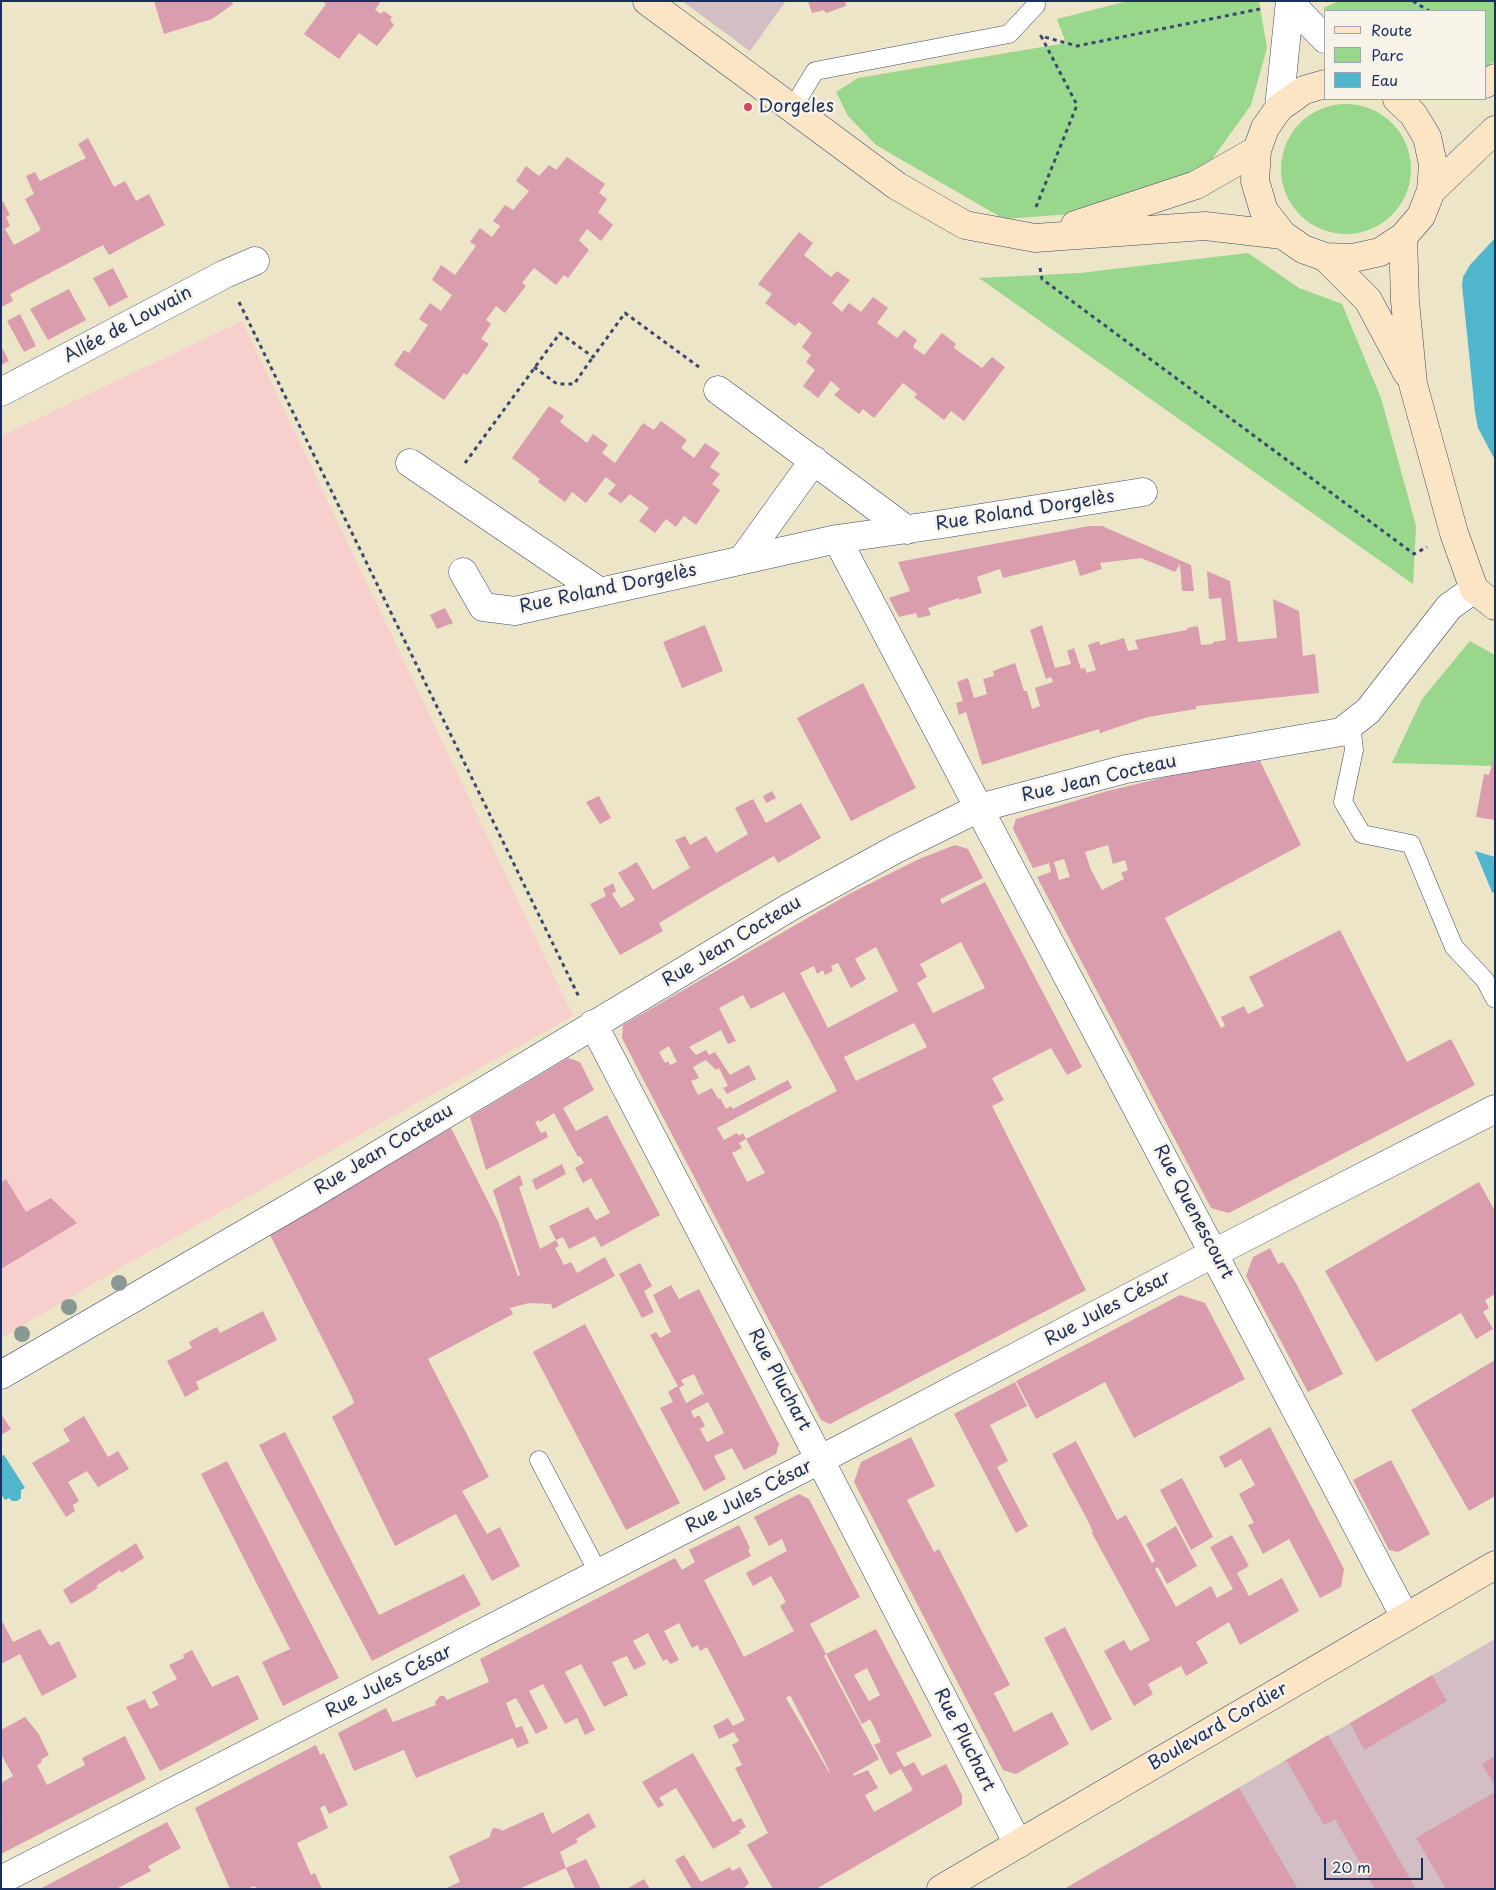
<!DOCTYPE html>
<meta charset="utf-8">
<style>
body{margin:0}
#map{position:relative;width:1496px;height:1890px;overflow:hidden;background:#ece5c8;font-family:"Playpen Sans",sans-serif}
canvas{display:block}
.frame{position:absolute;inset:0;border:2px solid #1b2f5e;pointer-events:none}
.legend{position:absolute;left:1324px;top:10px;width:162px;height:90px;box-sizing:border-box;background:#f7f3e8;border:1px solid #9fa5b1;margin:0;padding:6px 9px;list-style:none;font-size:15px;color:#1b2f5e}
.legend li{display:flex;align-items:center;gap:10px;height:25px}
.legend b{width:25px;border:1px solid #9fa5b1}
.scale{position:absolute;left:1324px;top:1858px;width:99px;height:22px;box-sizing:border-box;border:2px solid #1b2f5e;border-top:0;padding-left:6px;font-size:15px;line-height:18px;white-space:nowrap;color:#1b2f5e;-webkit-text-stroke:4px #f7f3e8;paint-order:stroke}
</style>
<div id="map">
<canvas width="1496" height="1890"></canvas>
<div class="frame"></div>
<ul class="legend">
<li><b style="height:6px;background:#fce5c4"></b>Route</li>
<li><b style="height:14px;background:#98d78c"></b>Parc</li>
<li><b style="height:14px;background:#50b6ce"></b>Eau</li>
</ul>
<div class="scale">20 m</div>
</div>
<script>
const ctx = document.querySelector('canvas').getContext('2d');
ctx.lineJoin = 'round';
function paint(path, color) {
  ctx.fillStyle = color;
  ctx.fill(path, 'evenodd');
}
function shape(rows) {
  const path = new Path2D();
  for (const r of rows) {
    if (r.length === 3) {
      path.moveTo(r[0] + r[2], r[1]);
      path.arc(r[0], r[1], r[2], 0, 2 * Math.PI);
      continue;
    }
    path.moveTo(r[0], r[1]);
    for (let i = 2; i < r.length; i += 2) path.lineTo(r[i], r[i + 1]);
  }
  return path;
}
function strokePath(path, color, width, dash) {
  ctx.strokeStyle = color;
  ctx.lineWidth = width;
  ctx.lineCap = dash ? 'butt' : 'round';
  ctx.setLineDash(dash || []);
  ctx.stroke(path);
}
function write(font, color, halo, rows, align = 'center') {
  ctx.font = font + ' "Playpen Sans",sans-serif';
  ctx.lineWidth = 5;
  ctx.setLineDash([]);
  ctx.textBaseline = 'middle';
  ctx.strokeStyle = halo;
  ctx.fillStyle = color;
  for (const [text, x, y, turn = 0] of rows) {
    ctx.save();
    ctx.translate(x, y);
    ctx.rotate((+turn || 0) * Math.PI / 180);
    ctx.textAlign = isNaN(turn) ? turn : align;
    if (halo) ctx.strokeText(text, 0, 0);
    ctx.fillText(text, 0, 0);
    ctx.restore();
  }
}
const built = shape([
 [242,321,573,1016,124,1266,1,1338,1,436]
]);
const industrial = shape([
 [682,1,786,1,750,51],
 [1495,1639,1495,1889,1065,1889,1286,1760]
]);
const green = shape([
 [1128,1,1259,1,1267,48,1251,105,1200,176,1071,214,1004,219,876,145,848,116,836,92,858,78,1066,43,1057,19],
 [1339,1,1495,1,1495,60,1485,68,1485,11,1326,11,1323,8],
 [1346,169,65],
 [1248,253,1299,288,1342,304,1381,398,1416,526,1413,584,979,278,1080,273],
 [1470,641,1495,655,1495,766,1392,763,1422,699]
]);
const water = shape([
 [1495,238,1495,460,1478,428,1475,412,1462,285,1463,277,1470,265],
 [1475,851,1495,857,1495,893,1492,892],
 [4,1455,25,1488,21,1490,21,1498,17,1501,12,1501,9,1498,5,1500,1,1494,1,1456]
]);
const building = shape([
 [154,1,232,1,233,4,212,19,164,34],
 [322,1,381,1,375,10,381,14,384,11,392,17,390,20,394,25,377,46,359,33,339,59,304,34,326,4],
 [808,1,845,1,846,6,826,13,824,10,812,13],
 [88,138,114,187,125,181,136,201,149,194,165,225,109,255,103,245,10,294,13,301,1,307,1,202,3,201,10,215,6,217,10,226,5,229,14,245,41,230,25,199,34,194,26,176,35,172,40,181,86,158,78,144],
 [567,157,605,184,599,193,607,199,598,212,613,225,601,241,587,229,579,240,589,250,568,278,564,275,556,285,534,268,522,283,526,286,505,313,496,306,486,320,491,324,481,339,489,344,467,375,464,373,444,400,394,365,404,350,409,353,428,325,419,319,430,303,441,311,452,295,432,280,441,265,455,275,476,246,470,242,480,228,492,237,500,226,493,221,505,205,513,210,529,191,516,181,526,166,539,176,549,165,556,170],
 [799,232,813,243,804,255,831,277,837,271,850,280,832,303,842,312,849,303,861,312,873,297,888,308,877,323,897,338,904,330,917,340,913,347,924,355,942,333,956,344,954,348,982,368,992,357,1005,367,964,421,951,411,944,420,914,397,917,394,903,383,874,418,863,409,859,414,834,395,840,389,831,381,818,398,803,386,815,370,806,362,811,355,802,347,812,333,799,322,795,326,765,303,772,294,758,284],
 [113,268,128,297,109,307,93,278],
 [69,289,86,320,48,340,30,309],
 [20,314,36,346,24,352,7,321],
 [1,346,9,361,1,365],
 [549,406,564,416,560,422,587,443,593,434,608,445,602,453,615,463,643,423,654,430,661,421,687,440,681,448,694,458,705,443,720,453,710,467,720,474,712,484,720,490,696,525,684,516,676,527,666,519,655,533,639,521,649,508,630,494,621,503,608,494,616,485,606,477,586,503,572,492,565,502,538,482,540,479,512,458],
 [1089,526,1102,526,1191,565,1194,591,1182,591,1180,564,1175,572,1141,558,1100,563,1102,569,1080,576,1075,560,1003,578,1000,569,977,577,982,593,959,600,959,598,928,608,931,615,918,618,916,613,899,617,889,598,910,591,898,562],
 [1207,571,1230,581,1238,642,1277,638,1273,599,1299,611,1303,656,1315,654,1319,693,1196,706,1196,709,1148,717,1100,733,1099,729,982,765,966,712,959,715,956,703,963,701,957,682,968,678,974,698,987,694,983,679,994,676,993,671,1015,663,1024,691,1027,691,1032,709,1040,706,1035,688,1053,682,1051,677,1046,679,1030,630,1042,625,1055,668,1071,664,1067,651,1074,648,1081,669,1085,668,1087,673,1096,670,1088,645,1099,641,1100,645,1124,638,1128,651,1138,649,1135,640,1187,630,1187,628,1198,626,1201,645,1213,644,1213,642,1226,640,1221,598,1209,599],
 [445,608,453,623,437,629,430,615],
 [705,625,723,671,682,688,663,642],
 [863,683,916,788,851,821,797,718],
 [1494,758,1495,758,1495,820,1476,817,1484,774,1489,775],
 [1260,761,1301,845,1165,918,1221,1028,1225,1026,1221,1017,1244,1006,1248,1014,1264,1006,1249,977,1340,930,1407,1062,1451,1039,1475,1085,1229,1213,1211,1208,1037,877,1051,872,1049,863,1033,868,1013,829,1016,819,1104,792,1186,772],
 [1108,845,1113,864,1125,860,1128,870,1121,873,1124,879,1102,890,1091,870,1085,852],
 [1064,859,1070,877,1059,880,1054,862],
 [772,791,776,798,766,803,763,796],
 [599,796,611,818,600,824,586,802],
 [753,799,766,823,801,803,821,838,778,863,774,856,716,889,659,923,663,931,620,955,590,904,606,896,603,889,613,883,616,891,612,894,621,908,635,900,618,873,627,868,637,862,653,890,690,868,675,840,685,836,690,845,706,836,716,853,748,834,735,808],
 [955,845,968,849,983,878,940,899,942,904,985,882,1082,1067,1067,1075,1051,1048,992,1078,1004,1100,992,1106,1086,1290,830,1424,821,1420,643,1079,622,1038,623,1025,849,894,919,859],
 [961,942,985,988,933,1013,917,983,927,977,920,964],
 [876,947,898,991,828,1028,800,973,814,966,817,974,823,970,825,975,833,971,831,966,838,963,851,988,866,979,855,959],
 [784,992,837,1091,746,1139,765,1173,747,1182,732,1153,742,1148,739,1143,746,1139,743,1133,739,1136,737,1133,724,1140,717,1128,792,1088,788,1080,733,1109,731,1106,726,1109,720,1098,718,1099,712,1088,698,1095,691,1081,699,1078,693,1067,706,1060,716,1070,719,1068,728,1086,723,1088,727,1094,756,1079,749,1065,730,1075,715,1052,709,1055,706,1050,696,1055,689,1047,721,1030,728,1044,736,1041,719,1008,743,995,751,1009],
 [914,1023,927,1047,856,1081,844,1057],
 [669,1046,677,1062,670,1065,668,1061,665,1063,659,1052],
 [568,1058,580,1062,594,1090,563,1108,576,1131,607,1115,660,1215,601,1247,595,1236,569,1249,563,1237,556,1240,549,1226,588,1207,596,1220,610,1213,591,1178,583,1183,575,1168,584,1163,580,1156,578,1157,554,1113,540,1122,539,1120,535,1122,541,1133,546,1131,548,1137,486,1170,470,1117],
 [451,1128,498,1221,518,1276,520,1275,493,1190,520,1175,523,1185,519,1187,540,1249,556,1240,559,1246,555,1248,564,1265,571,1262,577,1273,605,1257,615,1276,553,1309,551,1304,529,1303,510,1308,513,1314,428,1359,489,1477,462,1491,487,1534,500,1527,520,1566,492,1581,456,1514,395,1546,332,1417,354,1403,352,1397,270,1235],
 [562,1164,566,1174,536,1190,532,1180],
 [6,1179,26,1212,51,1198,77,1223,1,1269,1,1182],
 [1479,1182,1495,1211,1495,1294,1485,1300,1489,1308,1483,1312,1493,1329,1476,1339,1461,1313,1376,1362,1325,1271],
 [1270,1248,1278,1264,1283,1262,1297,1285,1343,1374,1308,1392,1246,1276,1253,1257],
 [640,1263,652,1286,644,1291,654,1312,642,1318,619,1274],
 [671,1285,679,1299,699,1289,779,1444,776,1454,744,1470,732,1448,714,1456,726,1479,704,1491,660,1408,673,1402,668,1392,678,1386,650,1335,656,1332,660,1338,671,1332,653,1295],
 [694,1374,704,1395,702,1394,686,1403,679,1388,684,1385,681,1380],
 [708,1402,724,1433,707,1442,700,1429,705,1426,699,1415,694,1418,691,1411],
 [1180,1295,1205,1303,1245,1379,1134,1438,1105,1382,1036,1419,1016,1381],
 [263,1311,277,1340,196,1382,199,1389,185,1397,167,1361,192,1348,189,1342,205,1333,217,1327,220,1333],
 [585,1324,680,1503,626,1530,533,1352],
 [1495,1360,1495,1496,1469,1511,1411,1410],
 [1015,1382,1027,1406,990,1425,1008,1461,997,1467,1028,1526,1016,1533,954,1414],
 [1,1414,11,1429,1,1435],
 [84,1416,108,1457,118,1451,129,1469,98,1487,87,1471,68,1482,79,1501,73,1505,75,1511,66,1517,32,1463,70,1441,63,1429],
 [1270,1427,1344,1569,1341,1587,1320,1598,1289,1539,1263,1554,1248,1525,1254,1523,1239,1494,1255,1485,1241,1459,1225,1468,1219,1457],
 [285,1432,379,1615,464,1574,481,1605,372,1661,259,1445],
 [911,1437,935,1486,907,1500,934,1552,939,1549,1010,1685,994,1693,1014,1732,1052,1712,1069,1744,1016,1774,1003,1770,854,1482,861,1462],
 [1076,1441,1117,1520,1126,1515,1152,1563,1155,1561,1146,1544,1176,1526,1197,1566,1167,1584,1158,1567,1155,1569,1176,1607,1211,1586,1217,1598,1233,1589,1210,1547,1232,1535,1249,1566,1237,1573,1249,1596,1282,1578,1299,1611,1240,1645,1229,1622,1196,1642,1208,1663,1186,1676,1181,1666,1148,1684,1153,1694,1134,1706,1104,1651,1124,1640,1130,1651,1150,1640,1092,1533,1093,1532,1088,1521,1052,1454],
 [1391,1460,1430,1534,1398,1552,1389,1550,1353,1480],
 [227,1461,339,1678,283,1706,262,1662,290,1649,201,1474],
 [1182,1478,1213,1537,1191,1550,1160,1490],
 [799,1494,809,1499,860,1597,810,1624,826,1654,876,1629,932,1736,896,1753,904,1767,914,1762,922,1776,946,1764,962,1795,962,1805,816,1889,773,1889,747,1845,768,1833,735,1768,742,1765,732,1745,739,1741,734,1732,719,1739,713,1726,728,1718,733,1726,745,1720,707,1647,700,1651,698,1645,692,1648,679,1623,664,1631,679,1660,670,1664,667,1659,663,1661,648,1633,633,1641,646,1664,634,1670,627,1656,612,1662,628,1695,604,1707,581,1664,565,1672,595,1730,585,1735,577,1718,565,1724,543,1684,529,1691,548,1728,536,1734,516,1698,506,1703,516,1728,522,1726,529,1743,517,1748,513,1738,416,1778,404,1750,354,1771,338,1733,386,1708,393,1722,436,1705,435,1702,440,1696,444,1696,447,1700,489,1682,480,1659,675,1558,682,1570,695,1562,689,1550,739,1525,750,1548,748,1550,751,1556,704,1580,744,1657,794,1631,780,1606,786,1602,771,1576,753,1586,746,1573,787,1551,782,1539,769,1546,754,1517],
 [826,1654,862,1724,870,1719,876,1731,881,1742,874,1745,890,1775,901,1769,913,1790,874,1812,865,1795,878,1788,868,1770,853,1776,853,1774,879,1759,824,1656],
 [867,1668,880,1695,869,1701,854,1675],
 [790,1695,830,1772,829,1772,786,1698],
 [136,1543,144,1558,121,1573,120,1570,96,1586,98,1588,71,1604,63,1590],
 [1,1619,13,1642,40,1629,50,1646,59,1641,77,1677,42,1696,20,1654,1,1664],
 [1065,1627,1112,1719,1091,1731,1044,1638],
 [192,1650,212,1687,238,1675,259,1719,160,1771,126,1707,145,1699,150,1709,159,1705,152,1692,177,1679,169,1665,184,1658,183,1655],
 [1432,1675,1447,1701,1364,1750,1350,1723],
 [25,1717,38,1733,49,1755,42,1759,41,1763,37,1765,47,1785,85,1765,82,1758,125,1736,146,1779,1,1854,1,1825,3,1824,1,1820,1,1783,13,1776,1,1754,1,1730],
 [1328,1735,1416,1889,1375,1889,1335,1819,1324,1825,1286,1760],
 [316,1745,320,1755,324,1753,348,1805,329,1814,325,1805,320,1808,328,1828,297,1843,311,1875,315,1873,322,1889,256,1889,255,1886,247,1889,230,1889,195,1808],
 [693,1753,733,1822,741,1818,746,1827,739,1831,741,1833,713,1849,676,1788,659,1798,664,1805,658,1808,642,1782],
 [1495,1756,1495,1786,1482,1764],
 [1239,1788,1298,1889,1064,1889],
 [1495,1792,1495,1889,1446,1889,1416,1838],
 [543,1812,552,1834,589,1813,596,1827,576,1839,578,1842,560,1852,566,1868,519,1889,444,1889,460,1882,449,1856,490,1837,490,1834,493,1828,500,1829,502,1831],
 [167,1822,181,1848,148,1866,151,1871,116,1889,40,1889],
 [684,1855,701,1882,730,1867,732,1871,740,1867,749,1883,743,1889,692,1889,675,1860],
 [586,1859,601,1889,575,1889,566,1868],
 [644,1879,650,1889,627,1889]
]);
const path = shape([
 [1413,1,1429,11],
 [1036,207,1077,105,1041,36,1077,46,1260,9],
 [1040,268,1042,279,1414,554,1427,547],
 [239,302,579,997],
 [534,367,557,384,574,384,593,357],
 [465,463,560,333,593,357,625,313,699,367]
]);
const lane = shape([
 [792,109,815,71,1009,34,1036,5,1035,1],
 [1351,724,1354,750,1343,802,1362,834,1411,844,1454,947,1485,980,1495,999],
 [539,1460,599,1574]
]);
const street = shape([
 [1290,3,1325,39],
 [1279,108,1290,1],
 [718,390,907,530],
 [1,392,225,274,255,261],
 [410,463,600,592],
 [837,539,1405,1617],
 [742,560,814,460],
 [463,572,483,607,515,611,837,539,943,524,1143,492],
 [593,1024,820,1460,1018,1844],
 [1,1375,306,1198,790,907,896,849,979,808,1126,769,1341,732,1368,711,1449,607,1474,589],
 [1,1880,831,1454,1214,1253,1495,1109]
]);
const secondary = shape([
 [647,1,897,186,965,225,1035,238,1205,226,1283,235],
 [1325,84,1304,90,1279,108,1265,128,1257,150,1255,181,1264,211,1283,235,1303,249,1325,257,1353,258,1380,252,1403,237,1421,216,1431,191,1433,164,1427,137,1413,114,1397,99],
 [1485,84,1495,78],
 [1431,191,1495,130],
 [1075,225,1196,185,1257,150],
 [1403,237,1405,301,1413,384,1454,533,1474,589,1495,606],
 [1325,257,1368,300,1407,373],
 [941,1889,1495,1565]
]);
const trees = [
 [119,1283],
 [69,1307],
 [22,1334]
];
const markers = [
 [748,107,5,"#d1495b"]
];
const poiNames = [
 ["Dorgeles",758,107]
];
const streetNames = [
 ["Allée de Louvain",128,325,-28],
 ["Rue Roland Dorgelès",1025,511,-9],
 ["Rue Roland Dorgelès",608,589,-12],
 ["Rue Jean Cocteau",1099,779,-13],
 ["Rue Jean Cocteau",732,942,-31],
 ["Rue Jean Cocteau",384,1150,-31],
 ["Rue Quenescourt",1193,1212,62],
 ["Rue Jules César",1108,1309,-28],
 ["Rue Pluchart",779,1380,62],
 ["Rue Jules César",749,1497,-27],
 ["Rue Jules César",389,1682,-27],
 ["Boulevard Cordier",1218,1727,-30],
 ["Rue Pluchart",964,1740,63]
];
paint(built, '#f7d0ce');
paint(industrial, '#d2bec4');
paint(green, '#98d78c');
paint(water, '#50b6ce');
paint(building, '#d99dae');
strokePath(lane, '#3a4a6e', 19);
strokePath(street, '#3a4a6e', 29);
strokePath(secondary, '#3a4a6e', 29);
strokePath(path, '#3a4a6e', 3, [4, 4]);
strokePath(lane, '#fff', 18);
strokePath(street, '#fff', 28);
strokePath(secondary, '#fce5c4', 28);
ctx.fillStyle = '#8a9894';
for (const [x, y] of trees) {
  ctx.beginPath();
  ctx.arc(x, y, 8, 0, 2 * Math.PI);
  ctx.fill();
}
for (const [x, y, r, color] of markers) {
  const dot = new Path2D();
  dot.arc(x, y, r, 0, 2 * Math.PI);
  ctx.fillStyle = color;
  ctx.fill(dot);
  strokePath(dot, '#f7f3e8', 2);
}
write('18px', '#1b2f5e', '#f7f3e8', poiNames, 'left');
write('18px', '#1b2f5e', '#f7f3e8', streetNames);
</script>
